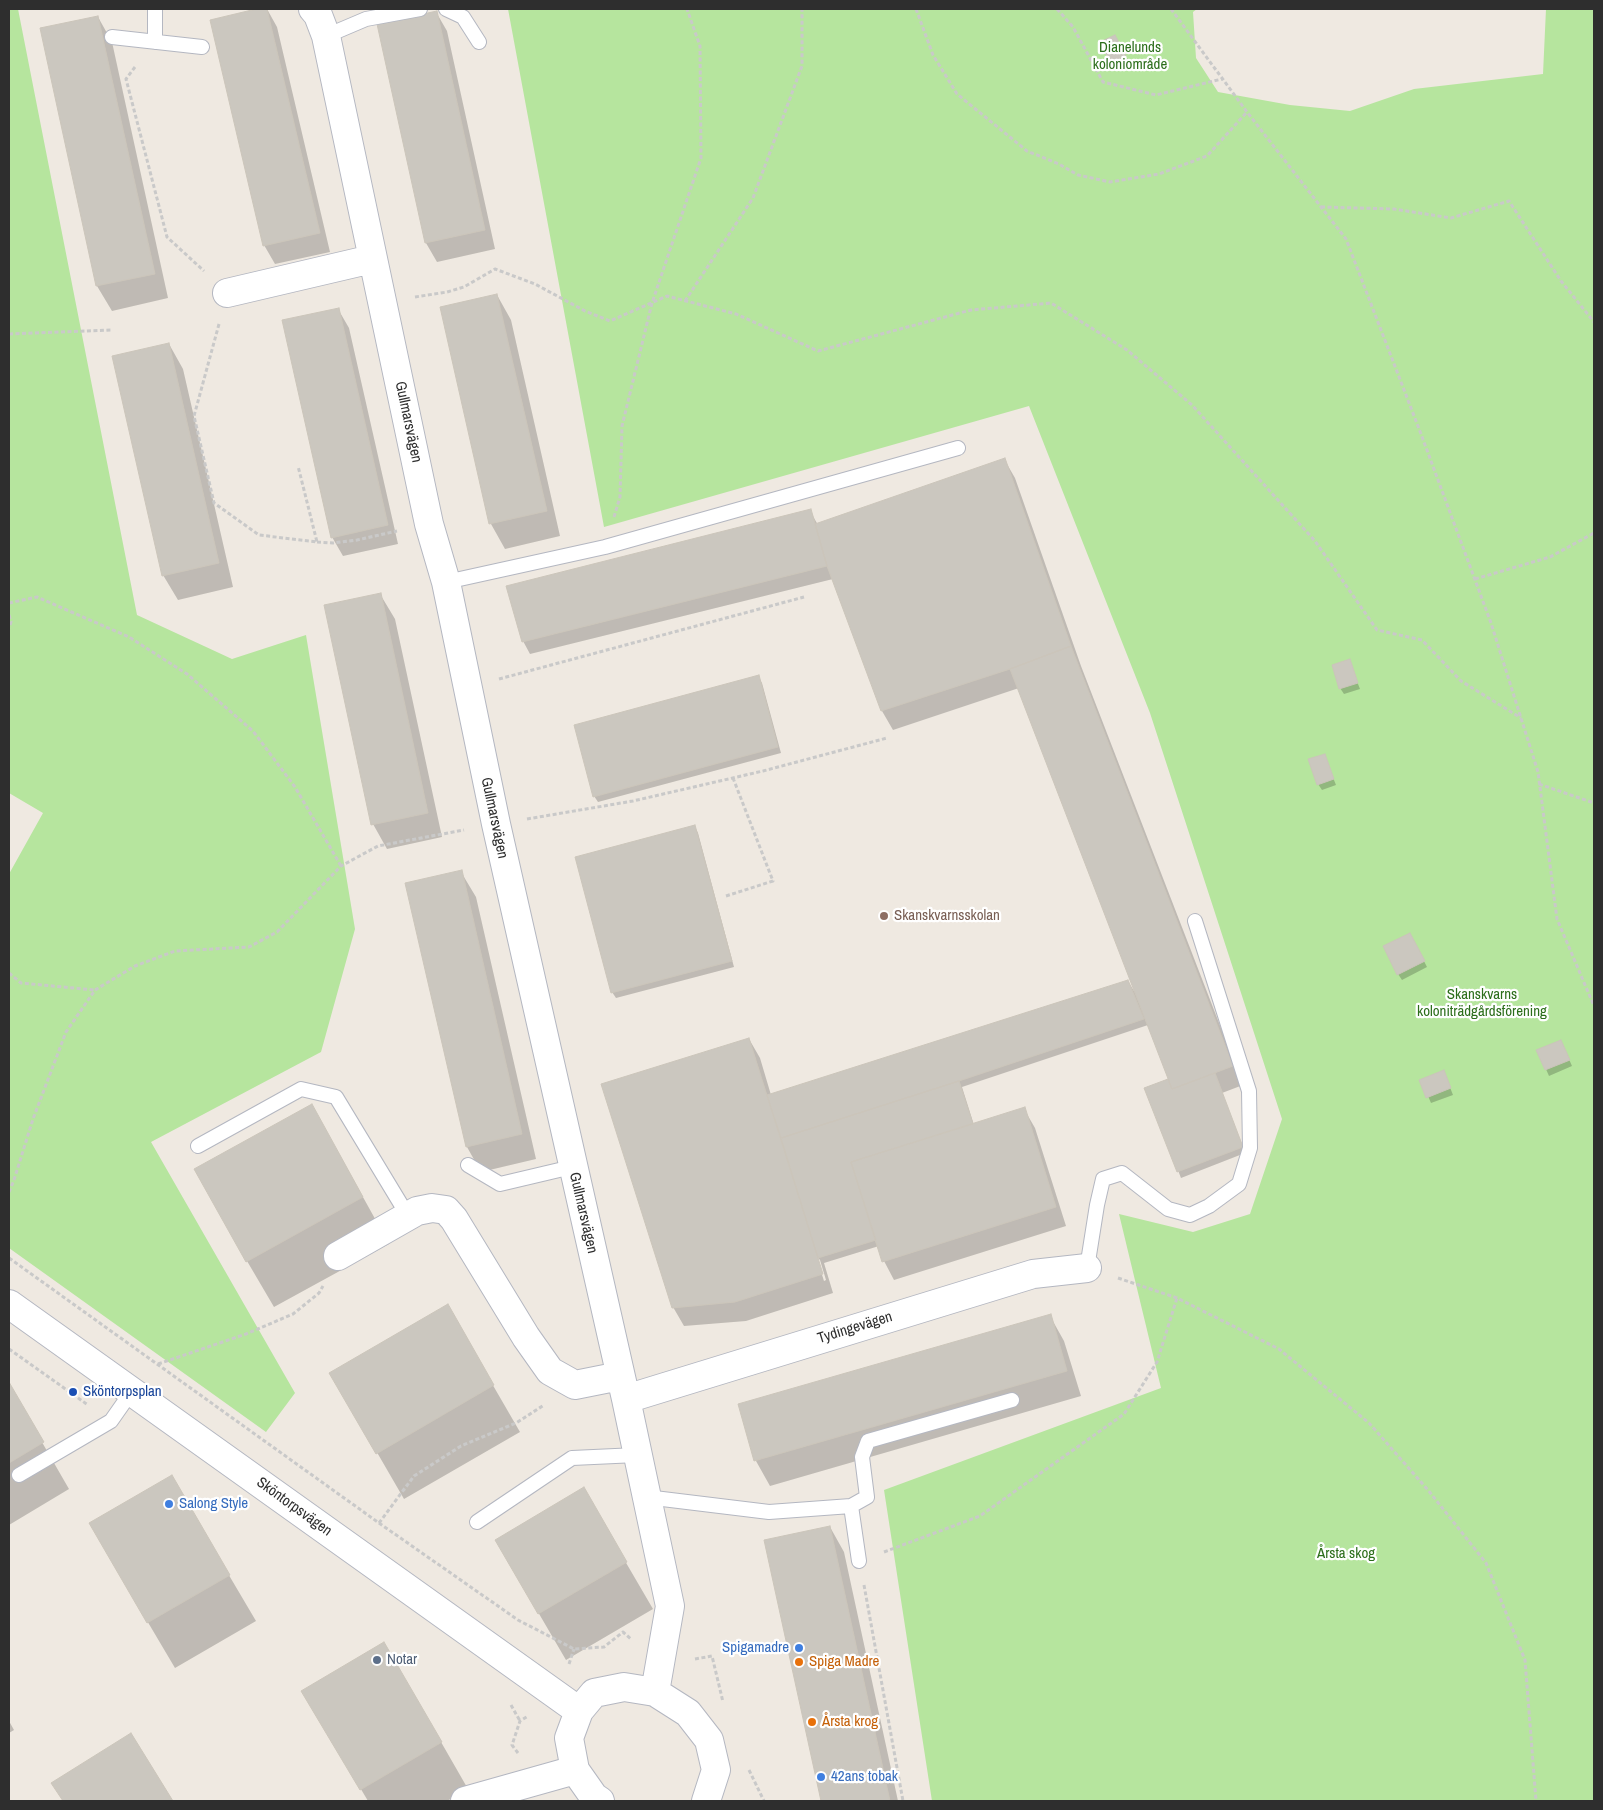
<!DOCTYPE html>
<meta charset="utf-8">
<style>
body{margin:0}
#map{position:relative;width:1603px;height:1810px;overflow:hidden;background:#efe9e1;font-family:"Archivo Narrow",sans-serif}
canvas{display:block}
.frame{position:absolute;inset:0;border:10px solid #2e2e2e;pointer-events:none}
</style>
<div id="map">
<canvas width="1603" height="1810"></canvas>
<div class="frame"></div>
</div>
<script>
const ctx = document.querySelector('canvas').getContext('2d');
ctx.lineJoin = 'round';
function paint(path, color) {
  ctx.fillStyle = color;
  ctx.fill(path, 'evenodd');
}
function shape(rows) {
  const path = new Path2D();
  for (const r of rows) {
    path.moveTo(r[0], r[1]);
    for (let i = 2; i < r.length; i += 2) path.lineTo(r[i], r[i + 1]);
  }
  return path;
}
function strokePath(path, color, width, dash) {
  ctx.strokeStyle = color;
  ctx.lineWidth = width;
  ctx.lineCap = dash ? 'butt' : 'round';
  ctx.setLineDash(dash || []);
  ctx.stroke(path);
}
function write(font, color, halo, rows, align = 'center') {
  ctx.font = font + ' "Archivo Narrow",sans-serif';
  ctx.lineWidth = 4.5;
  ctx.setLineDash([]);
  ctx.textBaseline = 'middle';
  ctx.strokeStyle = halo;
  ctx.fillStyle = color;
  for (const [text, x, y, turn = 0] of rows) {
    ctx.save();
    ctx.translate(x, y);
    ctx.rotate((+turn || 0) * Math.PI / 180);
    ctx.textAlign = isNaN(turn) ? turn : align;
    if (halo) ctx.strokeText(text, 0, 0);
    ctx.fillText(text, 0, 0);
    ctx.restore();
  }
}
const green = shape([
 [9,9,18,9,137,615,232,659,306,635,355,929,321,1052,151,1142,295,1393,266,1432,9,1248,9,874,43,813,9,793],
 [508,9,1197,9,1193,12,1196,58,1218,92,1290,105,1350,111,1414,89,1543,74,1546,9,1594,9,1594,1801,932,1801,884,1490,1161,1388,1119,1214,1193,1232,1250,1214,1282,1119,1150,713,1029,406,604,527]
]);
const shadow = shape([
 [262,9,267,9,277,27,330,252,275,264,264,245,212,20],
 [436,12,447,31,495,249,437,262,426,243,378,25],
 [98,17,112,42,168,298,112,311,97,286,41,29],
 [1118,42,1129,62,1115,69,1102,43],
 [497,295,511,320,560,536,505,549,491,524,441,308],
 [338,309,349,328,398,544,343,556,332,537],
 [169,344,183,369,233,587,178,600,163,575],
 [1004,459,1015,478,1081,666,1243,1085,1222,1093,1245,1153,1181,1178,1146,1089,1169,1080,1148,1025,962,1087,974,1125,1024,1109,1035,1128,1066,1226,894,1280,884,1261,879,1246,824,1263,833,1293,746,1321,684,1326,673,1307,749,1039,760,1058,771,1095,1128,981,1134,991,1135,991,1019,688,893,730,882,711,833,579,530,654,523,641,810,511,818,525],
 [816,1256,820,1260,826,1280,824,1281],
 [380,594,395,619,442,837,387,849,373,824],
 [1349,661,1360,689,1344,694,1340,688],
 [758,677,762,683,781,753,598,802,594,796],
 [1324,755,1336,785,1322,790,1318,784],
 [695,827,698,833,734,967,616,998,612,992],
 [461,872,476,897,536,1159,481,1172,467,1147],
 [1413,940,1427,967,1402,980,1398,974],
 [1561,1041,1572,1066,1549,1076,1538,1051],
 [1446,1077,1453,1095,1431,1103,1421,1080],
 [338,1152,389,1244,274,1307,247,1261],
 [447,1306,520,1432,404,1499,331,1373],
 [1050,1316,1064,1341,1081,1396,770,1486,756,1461,740,1405],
 [9,1385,69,1489,9,1525],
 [171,1477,256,1621,175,1668,117,1570],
 [583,1489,653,1609,566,1660,496,1540],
 [830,1527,844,1552,898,1801,822,1801,765,1541],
 [9,1721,14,1730,9,1733],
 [131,1735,172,1801,63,1801,53,1783],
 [330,1737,441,1742,468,1789,447,1801,368,1801]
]);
const building = shape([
 [256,9,267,9,320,233,263,246,210,20,256,9],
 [437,11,485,230,425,243,377,24,437,11],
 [98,16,155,274,96,286,40,28,98,16],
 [1115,35,1126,56,1111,64,1100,42,1115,35],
 [497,294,547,511,489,524,440,307,497,294],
 [339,308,388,525,331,538,282,320,339,308],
 [169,343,219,563,162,576,112,356,169,343],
 [1005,458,1071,646,1010,669,881,711,827,566,815,524,1005,458],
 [811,509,827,566,522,642,506,586,811,509],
 [381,593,428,813,371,825,324,605,381,593],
 [1071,646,1233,1066,1172,1089,1010,669,1071,646],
 [1350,659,1358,683,1339,689,1332,665,1350,659],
 [759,675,778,747,593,797,574,725,759,675],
 [1325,754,1334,779,1317,785,1308,759,1325,754],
 [695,825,732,961,611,993,575,857,695,825],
 [462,870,522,1134,466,1147,405,883,462,870],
 [1410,933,1425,961,1397,975,1383,946,1410,933],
 [1128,980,1144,1019,959,1081,781,1138,767,1095,1128,980],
 [749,1038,823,1274,735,1302,672,1308,601,1084,749,1038],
 [1561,1040,1570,1060,1545,1070,1536,1050,1561,1040],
 [1444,1070,1451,1088,1426,1098,1419,1080,1444,1070],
 [1215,1073,1243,1147,1177,1172,1144,1088,1168,1079,1172,1089,1215,1073],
 [959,1081,973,1124,851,1162,876,1240,818,1258,781,1138,959,1081],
 [312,1104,363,1197,246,1262,194,1169,312,1104],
 [1025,1107,1056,1207,882,1262,851,1162,1025,1107],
 [448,1304,494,1385,376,1454,329,1373,448,1304],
 [1051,1314,1067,1371,754,1461,738,1404,1051,1314],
 [9,1382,44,1442,9,1463,9,1382],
 [172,1475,230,1575,147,1623,89,1523,172,1475],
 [584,1487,627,1562,538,1614,495,1540,584,1487],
 [830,1526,882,1764,890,1801,821,1801,764,1540,830,1526],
 [384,1642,442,1742,360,1790,301,1691,384,1642],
 [131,1733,173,1801,63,1801,51,1783,131,1733]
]);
const path = shape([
 [916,9,933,55,957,94,1027,151,1059,164,1078,175,1110,182,1159,174,1207,156,1247,112],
 [1057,9,1073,27,1103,82,1156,95,1222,79],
 [1171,9,1247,112,1346,239,1421,434,1491,623,1538,772,1557,919,1594,1006],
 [135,67,126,79,167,237,204,271],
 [1321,207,1394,209,1451,218,1509,201,1561,281,1594,322],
 [415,297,447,292,464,287,495,269,535,284,585,311,610,321,667,296,736,314,818,351,971,310,1051,303,1127,350,1192,405,1315,541,1377,630,1422,640,1461,681,1521,718],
 [685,301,753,198,802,66,802,9],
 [219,324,194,416,214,503,259,535,317,542,298,466],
 [9,334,112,330],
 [614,517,620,497,622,426,652,303,701,158,700,46,687,9],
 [317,542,333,543,357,540,397,531],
 [1475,579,1550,557,1594,533],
 [9,603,37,597,129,637,187,674,253,731,295,787,341,866],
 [9,615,11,622,9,628],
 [499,679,804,597],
 [1539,784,1594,803],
 [527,819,633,801,763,771,887,738],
 [726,896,773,881,733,778],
 [9,973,21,983,94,990],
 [9,1192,14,1180,33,1119,66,1032,95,990,135,966,175,951,249,947,277,932,341,866,378,846,464,830],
 [9,1258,379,1523,518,1620,574,1649,604,1647,623,1632,631,1639],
 [1118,1278,1177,1298,1279,1349,1369,1423,1428,1490,1486,1563,1525,1660,1536,1801],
 [9,1349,88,1405],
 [158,1364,246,1334,293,1314,319,1293,323,1286],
 [379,1523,414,1476,461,1446,516,1423,544,1405],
 [884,1552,980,1516,1124,1414,1157,1362,1177,1298],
 [864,1585,903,1801],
 [695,1659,712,1656,723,1702],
 [569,1664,574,1649],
 [511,1705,520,1721],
 [518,1753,512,1745,520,1721,528,1716],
 [749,1770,764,1801]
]);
const lane = shape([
 [155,9,155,42],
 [446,9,463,17,479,42],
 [326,36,366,19,420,9],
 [112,37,202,47],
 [446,582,605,547,958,448],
 [198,1146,301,1089,336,1097,408,1216],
 [468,1165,500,1184,572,1167],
 [1087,1268,1097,1205,1103,1179,1122,1173,1168,1209,1190,1215,1209,1206,1239,1184,1250,1148,1249,1091,1195,921],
 [19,1475,111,1421,132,1391],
 [646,1497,769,1512,851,1506,867,1497,862,1457,868,1441,1012,1400],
 [851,1506,859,1561],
 [477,1522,572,1458,637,1455]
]);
const street = shape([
 [313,9,318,15,326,36,429,524,446,582,496,824,626,1399,670,1606,655,1692],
 [227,293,372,259],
 [338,1256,417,1211,432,1208,446,1210,454,1219,526,1337,550,1371,575,1385,620,1376],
 [9,1304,579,1711],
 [626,1399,1033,1274,1087,1268],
 [465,1801,575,1770],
 [600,1801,594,1797,575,1770,569,1738,579,1711,594,1693,624,1687,655,1692,688,1713,709,1740,716,1770,706,1801]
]);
const markers = [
 [884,916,5,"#8d6e63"],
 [73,1392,5,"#1a4fb4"],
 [169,1504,5,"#3f7fe0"],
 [799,1648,5,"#3f7fe0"],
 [377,1660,5,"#5c6f8a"],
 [799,1662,5,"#e8710a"],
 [812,1722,5,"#e8710a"],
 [821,1777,5,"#3f7fe0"]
];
const parkNames = [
 ["Dianelunds",1130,48],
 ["koloniområde",1130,65],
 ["Skanskvarns",1482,995],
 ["koloniträdgårdsförening",1482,1012],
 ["Årsta skog",1346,1554]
];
const streetNames = [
 ["Gullmarsvägen",408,422,78],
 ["Gullmarsvägen",494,818,78],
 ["Gullmarsvägen",583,1213,77],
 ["Tydingevägen",855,1328,-17],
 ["Sköntorpsvägen",294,1507,36]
];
const educationNames = [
 ["Skanskvarnsskolan",894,916]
];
const transitNames = [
 ["Sköntorpsplan",83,1392]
];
const shopNames = [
 ["Salong Style",179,1504],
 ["Spigamadre",789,1648,"right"],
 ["42ans tobak",831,1777]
];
const serviceNames = [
 ["Notar",387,1660]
];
const foodNames = [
 ["Spiga Madre",809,1662],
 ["Årsta krog",822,1722]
];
paint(green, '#b6e59e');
paint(shadow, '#0003');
paint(building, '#cbc7bf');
strokePath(building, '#cbc5ba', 1);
strokePath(lane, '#b4b7c1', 16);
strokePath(street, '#b4b7c1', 30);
strokePath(path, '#c9c9c9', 3, [4, 2.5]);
strokePath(lane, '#fff', 14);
strokePath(street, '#fff', 28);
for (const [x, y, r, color] of markers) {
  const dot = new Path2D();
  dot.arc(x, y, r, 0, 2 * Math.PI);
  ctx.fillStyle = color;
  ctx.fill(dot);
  strokePath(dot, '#fff', 2);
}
write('15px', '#2c6e1b', '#fff', parkNames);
write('15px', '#2e2e2e', '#fff', streetNames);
write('15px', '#785e54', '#fff', educationNames, 'left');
write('15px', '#164399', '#fff', transitNames, 'left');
write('15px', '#366cbe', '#fff', shopNames, 'left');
write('15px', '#4e5e75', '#fff', serviceNames, 'left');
write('15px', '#c56008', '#fff', foodNames, 'left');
</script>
